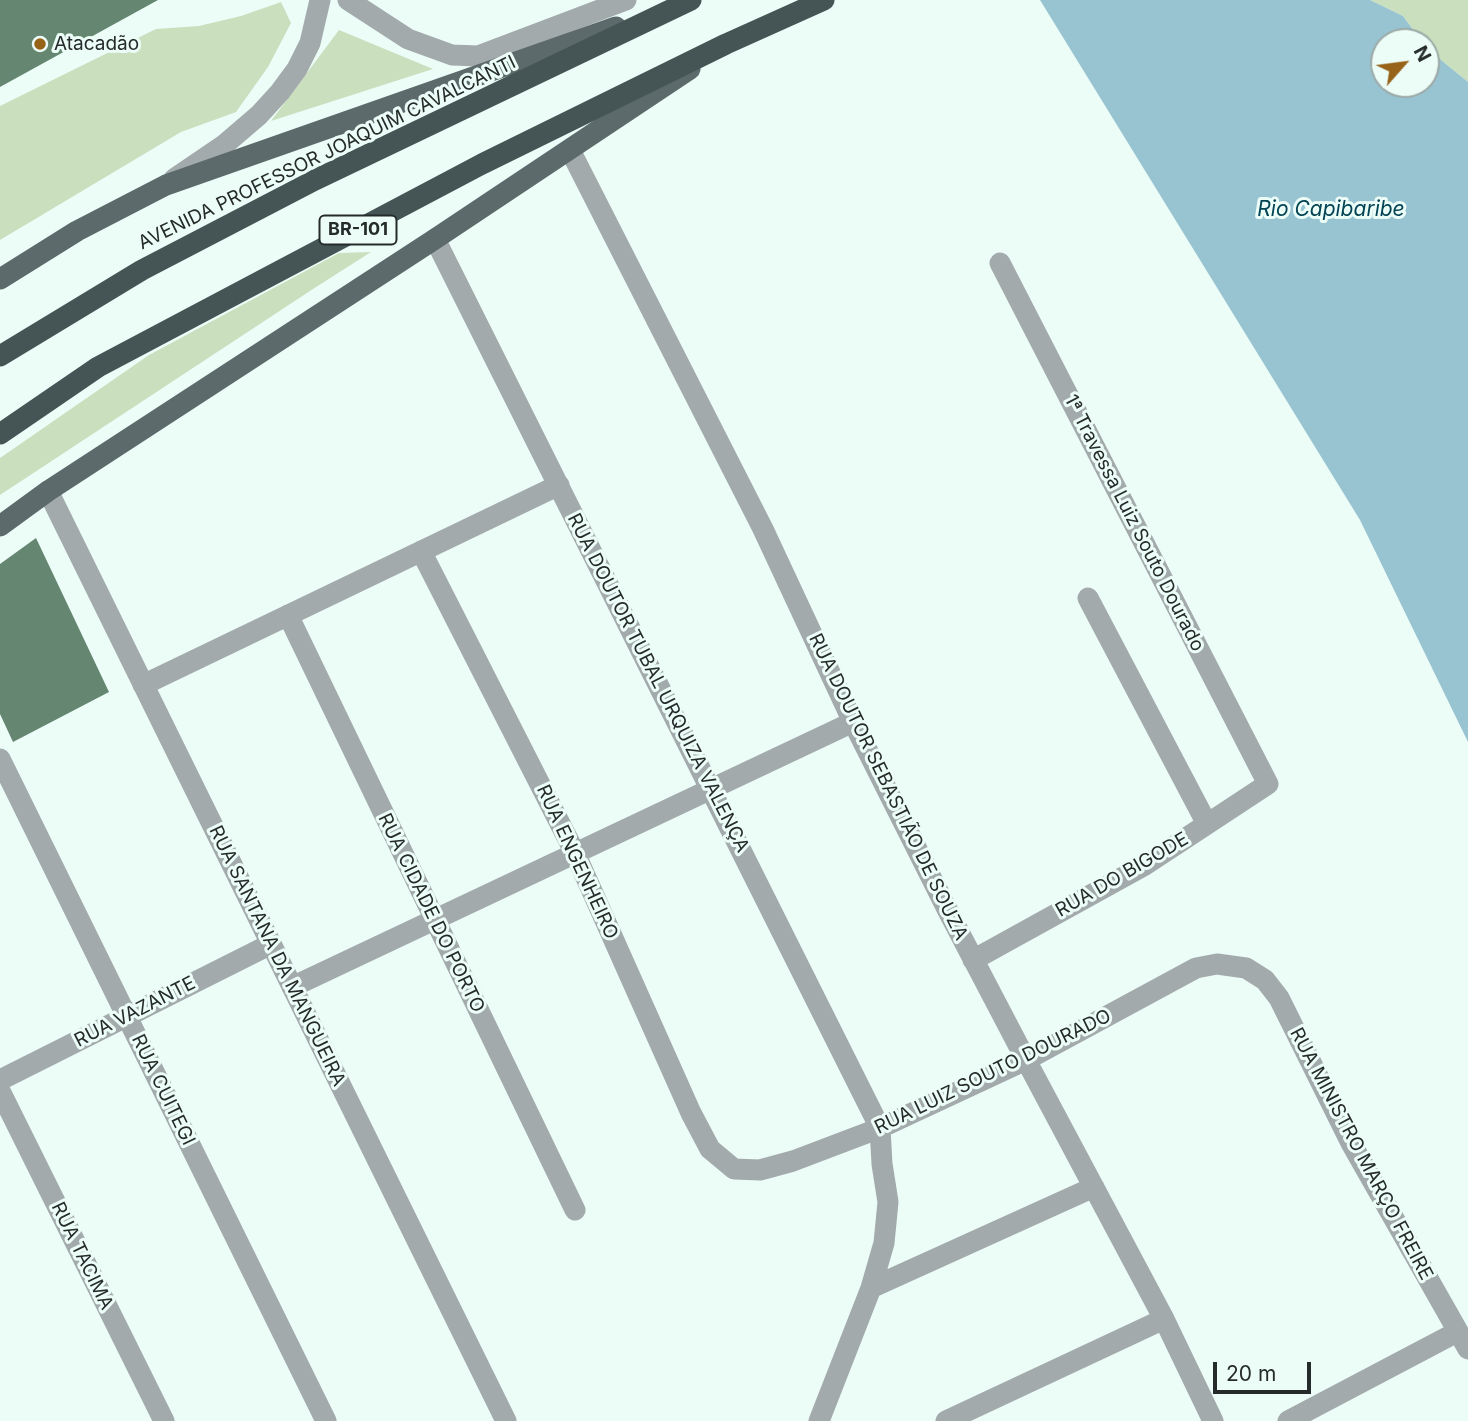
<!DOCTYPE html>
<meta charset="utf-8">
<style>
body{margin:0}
#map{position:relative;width:1468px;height:1421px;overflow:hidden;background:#ecfdf8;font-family:Inter,sans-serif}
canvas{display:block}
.north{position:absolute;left:1370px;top:28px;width:70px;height:70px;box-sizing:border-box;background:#ecfdf8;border:2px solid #9ca9a6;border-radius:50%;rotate:62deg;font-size:19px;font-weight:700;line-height:28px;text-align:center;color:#252b2a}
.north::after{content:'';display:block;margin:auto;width:24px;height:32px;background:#976319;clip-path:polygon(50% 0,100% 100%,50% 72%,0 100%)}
.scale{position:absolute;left:1213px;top:1362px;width:98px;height:32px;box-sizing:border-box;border:4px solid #252b2a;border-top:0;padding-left:9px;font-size:21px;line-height:24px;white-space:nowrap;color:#252b2a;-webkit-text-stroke:5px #ecfdf8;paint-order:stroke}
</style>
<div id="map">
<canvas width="1468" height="1421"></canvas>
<div class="north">N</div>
<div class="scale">20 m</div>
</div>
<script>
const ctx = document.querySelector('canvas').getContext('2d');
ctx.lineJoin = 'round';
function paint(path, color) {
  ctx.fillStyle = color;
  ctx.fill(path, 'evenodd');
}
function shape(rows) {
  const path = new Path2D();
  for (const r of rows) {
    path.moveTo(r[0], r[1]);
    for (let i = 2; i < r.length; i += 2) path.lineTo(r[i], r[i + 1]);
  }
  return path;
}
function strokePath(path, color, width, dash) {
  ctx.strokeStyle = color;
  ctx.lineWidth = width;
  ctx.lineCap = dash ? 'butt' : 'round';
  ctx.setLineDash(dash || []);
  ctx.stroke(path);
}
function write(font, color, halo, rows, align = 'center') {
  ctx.font = font + ' Inter,sans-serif';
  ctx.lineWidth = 6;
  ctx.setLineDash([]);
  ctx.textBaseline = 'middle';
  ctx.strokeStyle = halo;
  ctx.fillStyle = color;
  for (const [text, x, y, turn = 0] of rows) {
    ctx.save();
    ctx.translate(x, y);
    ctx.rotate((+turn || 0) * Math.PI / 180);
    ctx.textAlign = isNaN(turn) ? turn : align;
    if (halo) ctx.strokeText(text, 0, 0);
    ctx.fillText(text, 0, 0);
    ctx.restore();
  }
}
const green = shape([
 [1370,0,1468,0,1468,82,1441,60,1428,53,1426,49,1426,42,1422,42,1403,16],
 [281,2,291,23,268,67,236,112,181,132,0,240,0,106,156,29,199,26,241,16],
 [339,30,433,69,271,121],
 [371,252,313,289,0,495,0,458,149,355,339,253]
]);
const water = shape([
 [1040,0,1370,0,1403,16,1422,42,1384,42,1384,84,1426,84,1426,49,1428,53,1441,60,1468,82,1468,742,1360,520]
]);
const building = shape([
 [0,0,158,0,0,87],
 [36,538,109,692,13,742,0,714,0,564]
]);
const minor = shape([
 [348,0,408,39,452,55,478,56,626,0],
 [570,150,763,529,853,722,948,911,1026,1060,1164,1319,1213,1421],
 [174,179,224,145,259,115,280,92,297,69,310,43,320,0],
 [435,239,880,1128,882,1164,888,1202,884,1243,871,1288,819,1421],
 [48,491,506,1421],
 [421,551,575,853,691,1113,710,1149,734,1169,760,1170,793,1161,880,1128,1026,1060,1196,968,1217,964,1246,968,1265,980,1279,998,1351,1143,1468,1349],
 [1088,598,1207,824],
 [288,615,575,1210],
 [143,685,559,485],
 [0,759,326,1421],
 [973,960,1145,865,1268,784,1000,263],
 [292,987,853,722],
 [0,1080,271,944],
 [0,1091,164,1421],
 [871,1288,1094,1187],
 [946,1421,1164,1319],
 [1288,1421,1457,1332]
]);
const major = shape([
 [0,279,77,231,166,185,616,27],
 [0,526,48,491,435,239,690,69]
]);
const highway = shape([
 [0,356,142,270,315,180,691,0],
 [0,434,98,367,270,276,482,164,726,44,824,0]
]);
const markers = [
 [40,44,7,"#976319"]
];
const shields = [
 [358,230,77]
];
const shieldNames = [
 ["BR-101",358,230]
];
const poiNames = [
 ["Atacadão",54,44]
];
const streetNames = [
 ["AVENIDA PROFESSOR JOAQUIM CAVALCANTI",327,153,-26],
 ["1ª Travessa Luiz Souto Dourado",1134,523,63],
 ["RUA DOUTOR TUBAL URQUIZA VALENÇA",658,683,63],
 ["RUA DOUTOR SEBASTIÃO DE SOUZA",888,787,64],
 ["RUA ENGENHEIRO",577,862,65],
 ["RUA DO BIGODE",1122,875,-30],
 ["RUA CIDADE DO PORTO",431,913,64],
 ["RUA SANTANA DA MANGUEIRA",277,956,64],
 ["RUA VAZANTE",135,1012,-27],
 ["RUA LUIZ SOUTO DOURADO",993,1072,-26],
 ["RUA CUITEGI",163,1090,64],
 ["RUA MINISTRO MARÇO FREIRE",1361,1154,62],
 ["RUA TACIMA",82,1256,64]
];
const waterNames = [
 ["Rio Capibaribe",1331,210]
];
paint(green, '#cadfbe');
paint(water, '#98c3d1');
paint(building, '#658671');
strokePath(minor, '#a3aaab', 21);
strokePath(major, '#5d6a6b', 21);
strokePath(highway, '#455454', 21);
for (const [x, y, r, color] of markers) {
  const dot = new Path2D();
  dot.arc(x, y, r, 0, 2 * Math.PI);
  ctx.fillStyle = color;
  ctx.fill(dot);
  strokePath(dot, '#ecfdf8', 2.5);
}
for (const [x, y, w] of shields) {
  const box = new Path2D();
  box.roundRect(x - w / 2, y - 14.5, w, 29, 5);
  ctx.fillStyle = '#ecfdf8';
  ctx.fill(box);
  strokePath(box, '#252b2a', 2);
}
write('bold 18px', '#252b2a', null, shieldNames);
write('19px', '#252b2a', '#ecfdf8', poiNames, 'left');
write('19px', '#252b2a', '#ecfdf8', streetNames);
write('italic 21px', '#044454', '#ecfdf8', waterNames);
</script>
